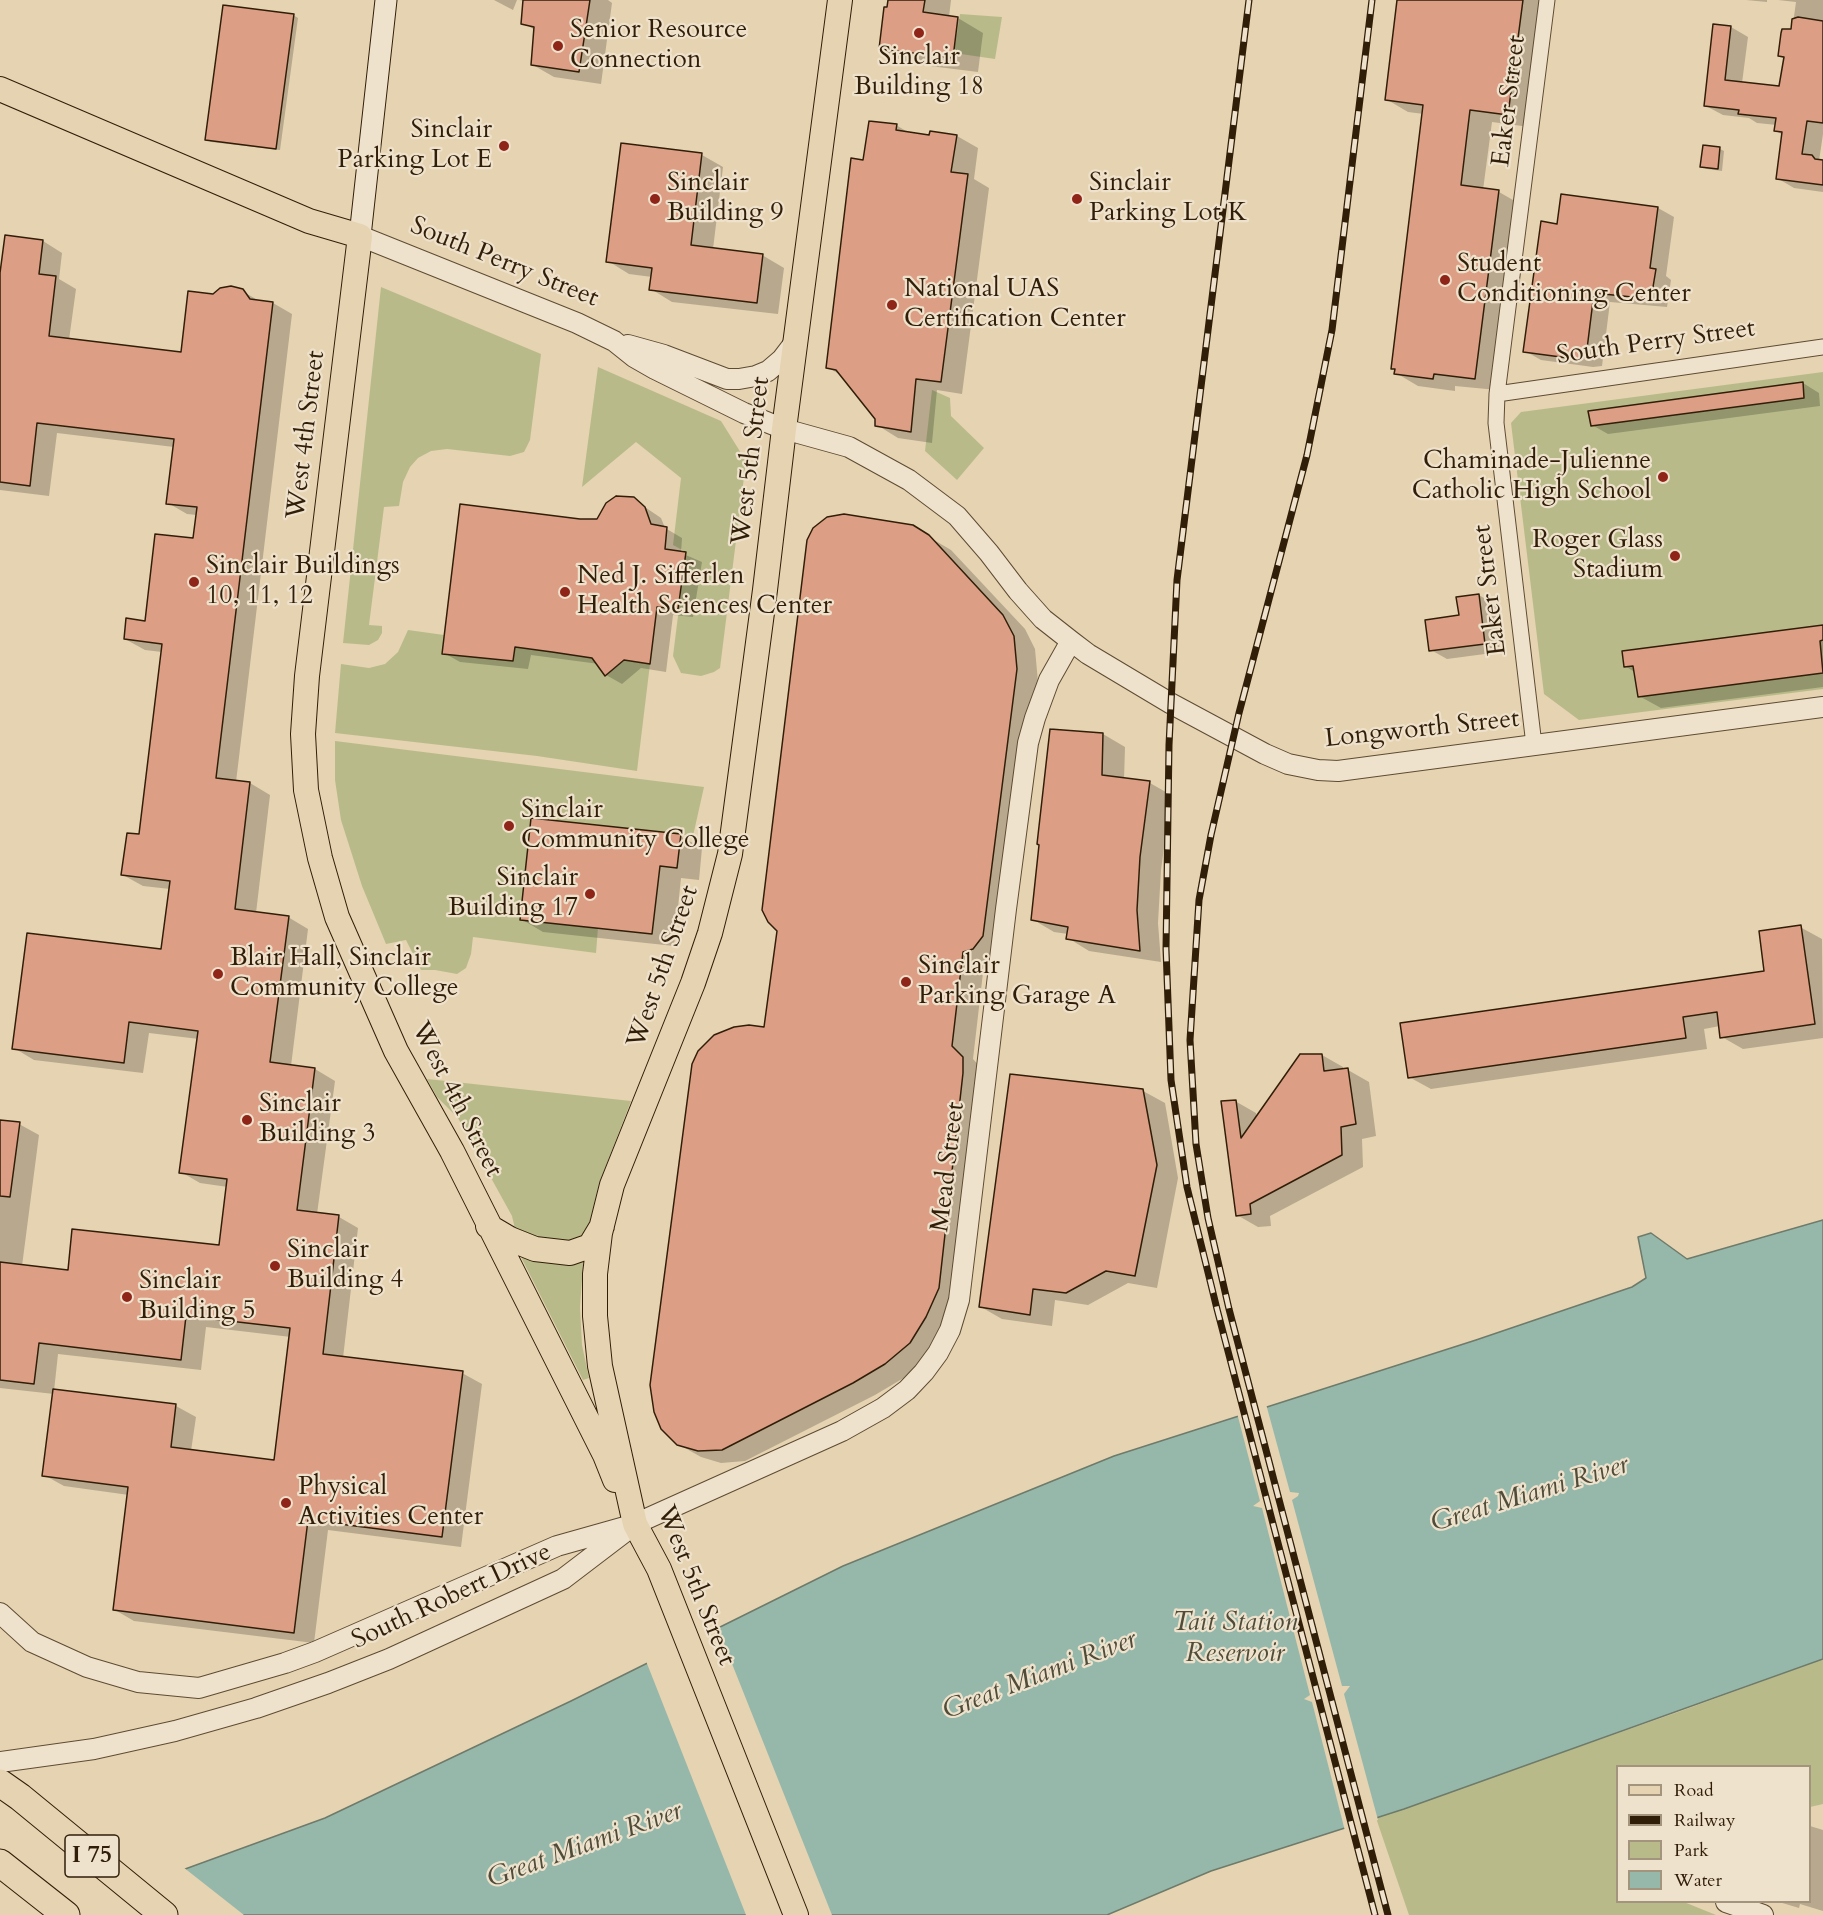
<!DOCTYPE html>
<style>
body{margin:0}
#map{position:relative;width:1823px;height:1915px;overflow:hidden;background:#e6d3b1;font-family:Cardo,serif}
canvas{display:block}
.legend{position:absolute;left:1616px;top:1765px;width:195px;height:138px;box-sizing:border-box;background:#efe2cc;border:2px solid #a3947e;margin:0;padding:8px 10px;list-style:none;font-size:18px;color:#311e09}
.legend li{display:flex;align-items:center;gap:12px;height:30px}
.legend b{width:30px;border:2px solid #a3947e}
</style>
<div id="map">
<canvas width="1823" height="1915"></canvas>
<ul class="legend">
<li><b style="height:8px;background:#e6d3b1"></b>Road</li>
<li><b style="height:8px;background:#311e09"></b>Railway</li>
<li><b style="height:16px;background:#b8bb89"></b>Park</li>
<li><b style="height:16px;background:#96b8aa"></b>Water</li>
</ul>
</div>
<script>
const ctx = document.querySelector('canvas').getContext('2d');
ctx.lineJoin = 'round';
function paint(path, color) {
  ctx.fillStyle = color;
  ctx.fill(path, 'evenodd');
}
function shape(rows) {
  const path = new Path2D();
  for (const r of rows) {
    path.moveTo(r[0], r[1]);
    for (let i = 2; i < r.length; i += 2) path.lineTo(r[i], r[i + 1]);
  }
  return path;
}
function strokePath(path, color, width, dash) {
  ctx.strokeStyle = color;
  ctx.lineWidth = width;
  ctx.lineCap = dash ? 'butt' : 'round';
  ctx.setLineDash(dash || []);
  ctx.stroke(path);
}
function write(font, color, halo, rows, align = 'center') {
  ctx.font = font + ' Cardo,serif';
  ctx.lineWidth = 4.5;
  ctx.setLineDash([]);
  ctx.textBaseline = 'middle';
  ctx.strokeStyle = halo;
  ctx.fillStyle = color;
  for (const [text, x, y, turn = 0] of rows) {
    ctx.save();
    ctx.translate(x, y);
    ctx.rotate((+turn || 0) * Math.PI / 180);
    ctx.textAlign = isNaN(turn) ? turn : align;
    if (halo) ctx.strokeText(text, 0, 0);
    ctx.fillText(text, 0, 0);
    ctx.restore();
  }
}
const green = shape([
 [960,14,1002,17,995,59,954,53],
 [381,287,541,354,530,440,524,452,510,456,447,449,431,451,418,458,410,467,403,482,399,506,384,507,369,625,382,626,382,633,378,640,369,645,343,643],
 [598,367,721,421,746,461,720,668,714,672,701,676,681,673,673,656,686,552,673,545,681,478,636,442,582,487],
 [1823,372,1823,689,1579,720,1544,694,1511,423,1521,412],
 [932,390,950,398,951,416,984,448,957,480,925,451],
 [408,630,444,635,443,654,512,661,515,647,650,664,637,771,537,756,335,733,341,664,369,668,385,664,398,652],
 [335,741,704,787,693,836,531,818,520,920,598,928,596,953,473,937,471,954,466,968,457,974,435,970,421,970,406,940,386,944,362,886,341,820,335,780],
 [427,1079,631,1101,599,1184,590,1220,583,1265,580,1307,582,1345,589,1378,583,1380,522,1259,512,1216,458,1118,437,1097],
 [1823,1659,1823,1804,1810,1807,1810,1766,1618,1766,1618,1902,1684,1902,1716,1915,1409,1915,1376,1818,1681,1711]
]);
const water = shape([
 [1823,1220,1823,1659,1404,1809,1211,1871,1107,1915,0,1915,155,1880,325,1818,571,1701,843,1566,1114,1456,1476,1340,1632,1287,1646,1278,1638,1237,1651,1233,1687,1259,1823,1220]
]);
const pier = shape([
 [1266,1404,1290,1492,1299,1493,1298,1496,1292,1500,1342,1686,1350,1686,1344,1694,1378,1820,1345,1831,1312,1702,1304,1699,1310,1695,1262,1508,1253,1506,1260,1501,1237,1413],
 [717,1626,832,1915,746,1915,646,1661],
 [183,1867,244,1915,0,1915,0,1902,155,1877]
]);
const shadow = shape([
 [494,0,517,0,513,10],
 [519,0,608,0,612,3,601,84,554,77,533,65,535,30,523,23,524,1],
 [889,0,951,0,949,17,958,18,983,33,978,72,906,63,881,49],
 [1399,0,1546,0,1530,127,1492,122,1483,190,1499,192,1520,204,1497,390,1455,386,1455,391,1418,386,1396,373,1397,370,1392,368,1424,114,1408,112,1386,99],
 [1746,0,1767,0,1767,2],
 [1778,0,1823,0,1823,134,1819,161,1823,162,1823,192,1794,188,1777,178,1783,135,1776,131,1777,125,1757,123,1749,118,1723,115,1706,106,1731,27,1748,37,1742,83,1781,88,1785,59,1779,56,1792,31,1796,2],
 [293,15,298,18,280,150,211,142,206,139],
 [896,125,911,134,931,136,957,136,978,148,974,179,989,188,962,394,937,390,932,443,898,438,877,425,876,418,844,377,827,367,865,162],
 [1720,149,1724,151,1722,171,1707,169,1702,167],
 [702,155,723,167,713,249,762,255,784,268,778,314,672,302,651,289,652,277,629,274,608,261],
 [1658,208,1674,217,1666,276,1671,280,1667,307,1610,302,1602,366,1593,367,1541,360,1525,351,1559,225],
 [43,241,62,253,59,279,76,289,69,340,182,353,213,296,242,291,261,302,273,303,292,314,236,782,250,783,270,795,256,913,288,917,308,929,291,1066,315,1069,335,1081,317,1214,339,1217,358,1228,343,1358,462,1373,482,1384,461,1547,328,1530,314,1643,134,1621,115,1610,129,1495,64,1486,44,1475,54,1394,0,1388,0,1121,19,1124,39,1135,22,1266,69,1271,221,1247,228,1187,200,1183,181,1172,199,1039,149,1033,143,1073,34,1060,14,1048,163,951,170,889,143,886,123,875,140,836,162,652,145,650,125,639,146,622,194,540,197,515,187,514,168,503,174,447,57,433,49,496,0,490,0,269],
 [206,1327,291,1337,275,1462,191,1451,196,1417,176,1406,54,1391,58,1354,201,1370],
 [1803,383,1819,393,1820,406,1608,434,1592,425],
 [633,499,661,518,665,528,682,538,681,553,702,562,693,617,673,615,666,672,641,668,622,684,606,675,599,664,531,655,528,669,460,662,444,653,580,520,598,520],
 [912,527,951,550,1025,629,1035,649,1038,682,995,961,984,964,973,1059,984,1071,960,1301,932,1355,907,1376,875,1395,745,1461,721,1463,701,1457,678,1444,765,1028],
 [1479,595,1495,605,1500,652,1447,659,1431,650],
 [1823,626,1823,687,1661,708,1639,696,1636,673,1625,666],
 [1103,734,1125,747,1124,780,1150,783,1171,795,1161,870,1158,923,1161,962,1089,951,1068,938,1068,934,1054,932,1032,919],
 [680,836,702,848,699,880,681,878,674,946,543,932,521,919],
 [1800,927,1822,939,1823,1038,1743,1049,1722,1037,1720,1026,1704,1029,1707,1049,1431,1089,1409,1077,1766,972],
 [1322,1055,1343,1067,1343,1070,1348,1070,1369,1082,1376,1136,1362,1139,1363,1167,1270,1216,1271,1226,1258,1227,1237,1215,1235,1101,1256,1113,1257,1118],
 [1143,1091,1165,1103,1178,1178,1157,1288,1128,1283,1088,1305,1055,1300,1052,1326,1002,1319,981,1307],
 [1810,1826,1823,1830,1823,1911,1800,1904,1799,1908,1779,1902,1810,1902]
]);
const building = shape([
 [523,0,590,0,579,72,531,65,534,27,521,24,523,0],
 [888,0,925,0,923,12,958,17,953,58,879,49,884,7,887,7,888,0],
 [1397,0,1523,0,1508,115,1470,110,1461,185,1499,190,1475,379,1434,374,1433,379,1394,374,1395,369,1391,369,1423,105,1385,100,1397,0],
 [223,5,294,14,276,149,205,140,223,5],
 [1798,17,1823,21,1823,123,1807,121,1802,154,1812,155,1815,159,1823,160,1823,185,1776,179,1782,132,1774,131,1776,118,1738,114,1739,110,1704,106,1713,24,1731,26,1725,80,1779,86,1784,57,1778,56,1781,33,1782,29,1791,29,1792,19,1798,17],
 [869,121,897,124,896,130,929,135,930,131,957,135,951,172,968,174,941,382,916,379,911,432,875,426,875,419,836,370,826,368,851,158,863,160,869,121],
 [621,143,702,153,691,245,763,254,757,303,649,290,652,268,606,262,621,143],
 [1703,145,1720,147,1718,169,1700,167,1703,145],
 [1561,194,1658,207,1650,268,1656,269,1651,299,1594,293,1586,357,1576,359,1523,352,1541,221,1557,224,1561,194],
 [5,235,43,240,39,274,56,276,49,336,181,352,188,291,213,294,220,288,231,286,243,289,250,299,273,302,216,778,250,782,235,909,289,916,270,1062,315,1068,297,1210,339,1215,323,1354,463,1371,442,1537,308,1520,294,1633,113,1610,128,1487,42,1476,53,1389,176,1404,171,1447,274,1460,290,1328,186,1316,181,1360,39,1343,34,1384,0,1380,0,1262,68,1270,72,1229,219,1245,227,1179,179,1173,198,1031,129,1022,124,1063,12,1049,27,933,161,949,170,881,121,875,127,833,139,834,162,644,124,639,126,618,145,621,155,534,193,538,197,507,166,504,174,439,37,423,30,486,0,482,0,273,5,235],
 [1803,382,1804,398,1591,426,1588,411,1803,382],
 [616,496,634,497,645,507,651,524,667,527,665,549,686,552,678,609,657,607,650,664,624,660,605,676,592,658,552,652,515,647,513,661,442,654,460,504,580,519,597,519,606,503,616,496],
 [844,514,913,525,929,535,1003,615,1014,636,1017,669,983,936,973,949,963,952,952,1046,963,1057,963,1073,939,1288,926,1317,910,1343,885,1364,853,1383,722,1450,698,1451,677,1445,661,1429,654,1412,650,1385,692,1064,698,1051,714,1035,734,1027,749,1025,764,1027,777,931,768,922,762,910,807,540,813,528,827,517,844,514],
 [1479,594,1485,644,1429,651,1425,620,1459,615,1456,597,1479,594],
 [1823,625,1823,640,1820,641,1823,673,1638,697,1633,666,1624,667,1622,651,1823,625],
 [1050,729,1103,733,1102,775,1150,781,1140,857,1137,910,1140,951,1066,939,1068,927,1031,920,1039,845,1037,844,1050,729],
 [531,818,681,834,677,868,660,866,652,934,520,920,531,818],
 [1801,925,1815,1024,1720,1038,1717,1012,1683,1017,1686,1038,1408,1078,1400,1023,1764,971,1759,931,1801,925],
 [1300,1054,1322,1054,1324,1071,1348,1068,1356,1124,1341,1127,1342,1155,1250,1204,1251,1214,1236,1216,1221,1101,1236,1100,1241,1138,1300,1054],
 [1010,1074,1143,1089,1157,1165,1135,1276,1106,1271,1066,1293,1033,1289,1030,1315,979,1307,1010,1074],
 [0,1120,20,1122,10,1197,0,1196,0,1120]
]);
const minor = shape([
 [1497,394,1823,347],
 [1534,745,1496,423,1497,394,1547,0]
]);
const tertiary = shape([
 [360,236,577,323,614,341,634,357,655,369,744,413,784,429,849,447,909,480,957,516,989,553,1018,591,1043,619,1071,641,1088,654,1170,703,1265,754,1288,764,1318,770,1338,771,1823,707],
 [628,345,664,355,727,379,739,379,756,376,768,371,782,359,795,342],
 [0,1613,32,1642,87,1667,138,1682,199,1688,285,1663,315,1652,557,1546,635,1524,842,1431,883,1408,907,1390,924,1372,938,1353,950,1330,959,1300,1006,909,1028,743,1035,718,1049,680,1071,641],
 [0,1762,94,1749,175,1731,256,1708,328,1683,389,1659,563,1579,626,1531],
 [1726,1902,1763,1915]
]);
const secondary = shape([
 [360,236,386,0]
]);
const primary = shape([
 [0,89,309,221,360,236,307,676,303,734,306,790,320,858,337,917,396,1051,452,1151,605,1455,615,1480],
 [488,1226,510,1239,535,1249,570,1253,590,1246,602,1226],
 [796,1915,659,1569,635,1524,600,1366,595,1316,595,1274,600,1233,612,1185,693,983,710,933,730,854,765,590,784,429,840,0]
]);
const motorway = shape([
 [0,1783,20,1797,164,1915],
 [0,1863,66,1915]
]);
const rail = shape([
 [1249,0,1177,580,1169,745,1166,949,1171,1080,1187,1187,1217,1309,1375,1915],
 [1372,0,1332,330,1307,455,1239,713,1211,835,1199,900,1190,1040,1196,1144,1208,1218,1229,1309,1388,1915]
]);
const markers = [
 [919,33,6,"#8f2418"],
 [558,46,6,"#8f2418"],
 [504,146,6,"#8f2418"],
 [655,199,6,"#8f2418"],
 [1077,199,6,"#8f2418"],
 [1445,280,6,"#8f2418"],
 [892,305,6,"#8f2418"],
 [1663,477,6,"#8f2418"],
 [1675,556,6,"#8f2418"],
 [194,582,6,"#8f2418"],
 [565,592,6,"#8f2418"],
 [509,826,6,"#8f2418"],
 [590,894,6,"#8f2418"],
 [218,974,6,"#8f2418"],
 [906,982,6,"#8f2418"],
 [247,1120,6,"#8f2418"],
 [275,1266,6,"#8f2418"],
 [127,1297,6,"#8f2418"],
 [286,1503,6,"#8f2418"]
];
const shields = [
 [92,1856,54]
];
const shieldNames = [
 ["I 75",92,1856]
];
const poiNames = [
 ["Senior Resource",570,31],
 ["Connection",570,61],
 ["Sinclair",919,58,"center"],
 ["Building 18",919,88,"center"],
 ["Sinclair",492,131,"right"],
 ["Parking Lot E",492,161,"right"],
 ["Sinclair",667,184],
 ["Building 9",667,214],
 ["Sinclair",1089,184],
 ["Parking Lot K",1089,214],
 ["Student",1457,265],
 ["Conditioning Center",1457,295],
 ["National UAS",904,290],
 ["Certification Center",904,320],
 ["Chaminade-Julienne",1651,462,"right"],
 ["Catholic High School",1651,492,"right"],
 ["Roger Glass",1663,541,"right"],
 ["Stadium",1663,571,"right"],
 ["Sinclair Buildings",206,567],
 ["10, 11, 12",206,597],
 ["Ned J. Sifferlen",577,577],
 ["Health Sciences Center",577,607],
 ["Sinclair",521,811],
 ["Community College",521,841],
 ["Sinclair",578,879,"right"],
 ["Building 17",578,909,"right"],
 ["Blair Hall, Sinclair",230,959],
 ["Community College",230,989],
 ["Sinclair",918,967],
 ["Parking Garage A",918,997],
 ["Sinclair",259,1105],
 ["Building 3",259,1135],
 ["Sinclair",287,1251],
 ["Building 4",287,1281],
 ["Sinclair",139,1282],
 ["Building 5",139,1312],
 ["Physical",298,1488],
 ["Activities Center",298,1518]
];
const streetNames = [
 ["Eaker Street",1510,101,-83],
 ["South Perry Street",504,263,22],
 ["South Perry Street",1656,343,-8],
 ["West 4th Street",307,435,-83],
 ["West 5th Street",752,461,-83],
 ["Eaker Street",1491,590,-97],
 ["Longworth Street",1422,730,-6],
 ["West 5th Street",664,967,-71],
 ["West 4th Street",456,1100,63],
 ["Mead Street",949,1167,-83],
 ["West 5th Street",695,1586,68],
 ["South Robert Drive",452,1597,-25]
];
const waterNames = [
 ["Great Miami River",1530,1495,-17],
 ["Tait Station",1235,1624],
 ["Reservoir",1235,1655],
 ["Great Miami River",1040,1676,-21],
 ["Great Miami River",585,1846,-20]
];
paint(green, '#b8bb89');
paint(water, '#96b8aa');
strokePath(water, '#6e7a6a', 1.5);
paint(pier, '#e6d3b1');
paint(shadow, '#0003');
paint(building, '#dc9e84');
strokePath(building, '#311e09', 1.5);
strokePath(minor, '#5e4b33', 17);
strokePath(tertiary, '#5e4b33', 22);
strokePath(secondary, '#311e09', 23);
strokePath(primary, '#311e09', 26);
strokePath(motorway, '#311e09', 29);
strokePath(minor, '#efe2cc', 15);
strokePath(tertiary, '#efe2cc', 20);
strokePath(secondary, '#efe2cc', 21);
strokePath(primary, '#e6d3b1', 24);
strokePath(motorway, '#e6d3b1', 27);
strokePath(rail, '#311e09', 7);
strokePath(rail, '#efe2cc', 4.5, [14]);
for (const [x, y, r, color] of markers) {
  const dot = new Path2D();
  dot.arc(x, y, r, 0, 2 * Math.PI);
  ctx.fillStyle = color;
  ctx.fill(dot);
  strokePath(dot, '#efe2cc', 2);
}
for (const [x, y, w] of shields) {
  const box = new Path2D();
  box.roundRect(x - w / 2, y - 21, w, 42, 4.5);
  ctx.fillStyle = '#efe2cc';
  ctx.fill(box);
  strokePath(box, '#311e09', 1.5);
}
write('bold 24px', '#311e09', null, shieldNames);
write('26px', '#311e09', '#efe2cc', poiNames, 'left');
write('26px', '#311e09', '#efe2cc', streetNames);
write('italic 27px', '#4f4c39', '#efe2cc', waterNames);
</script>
